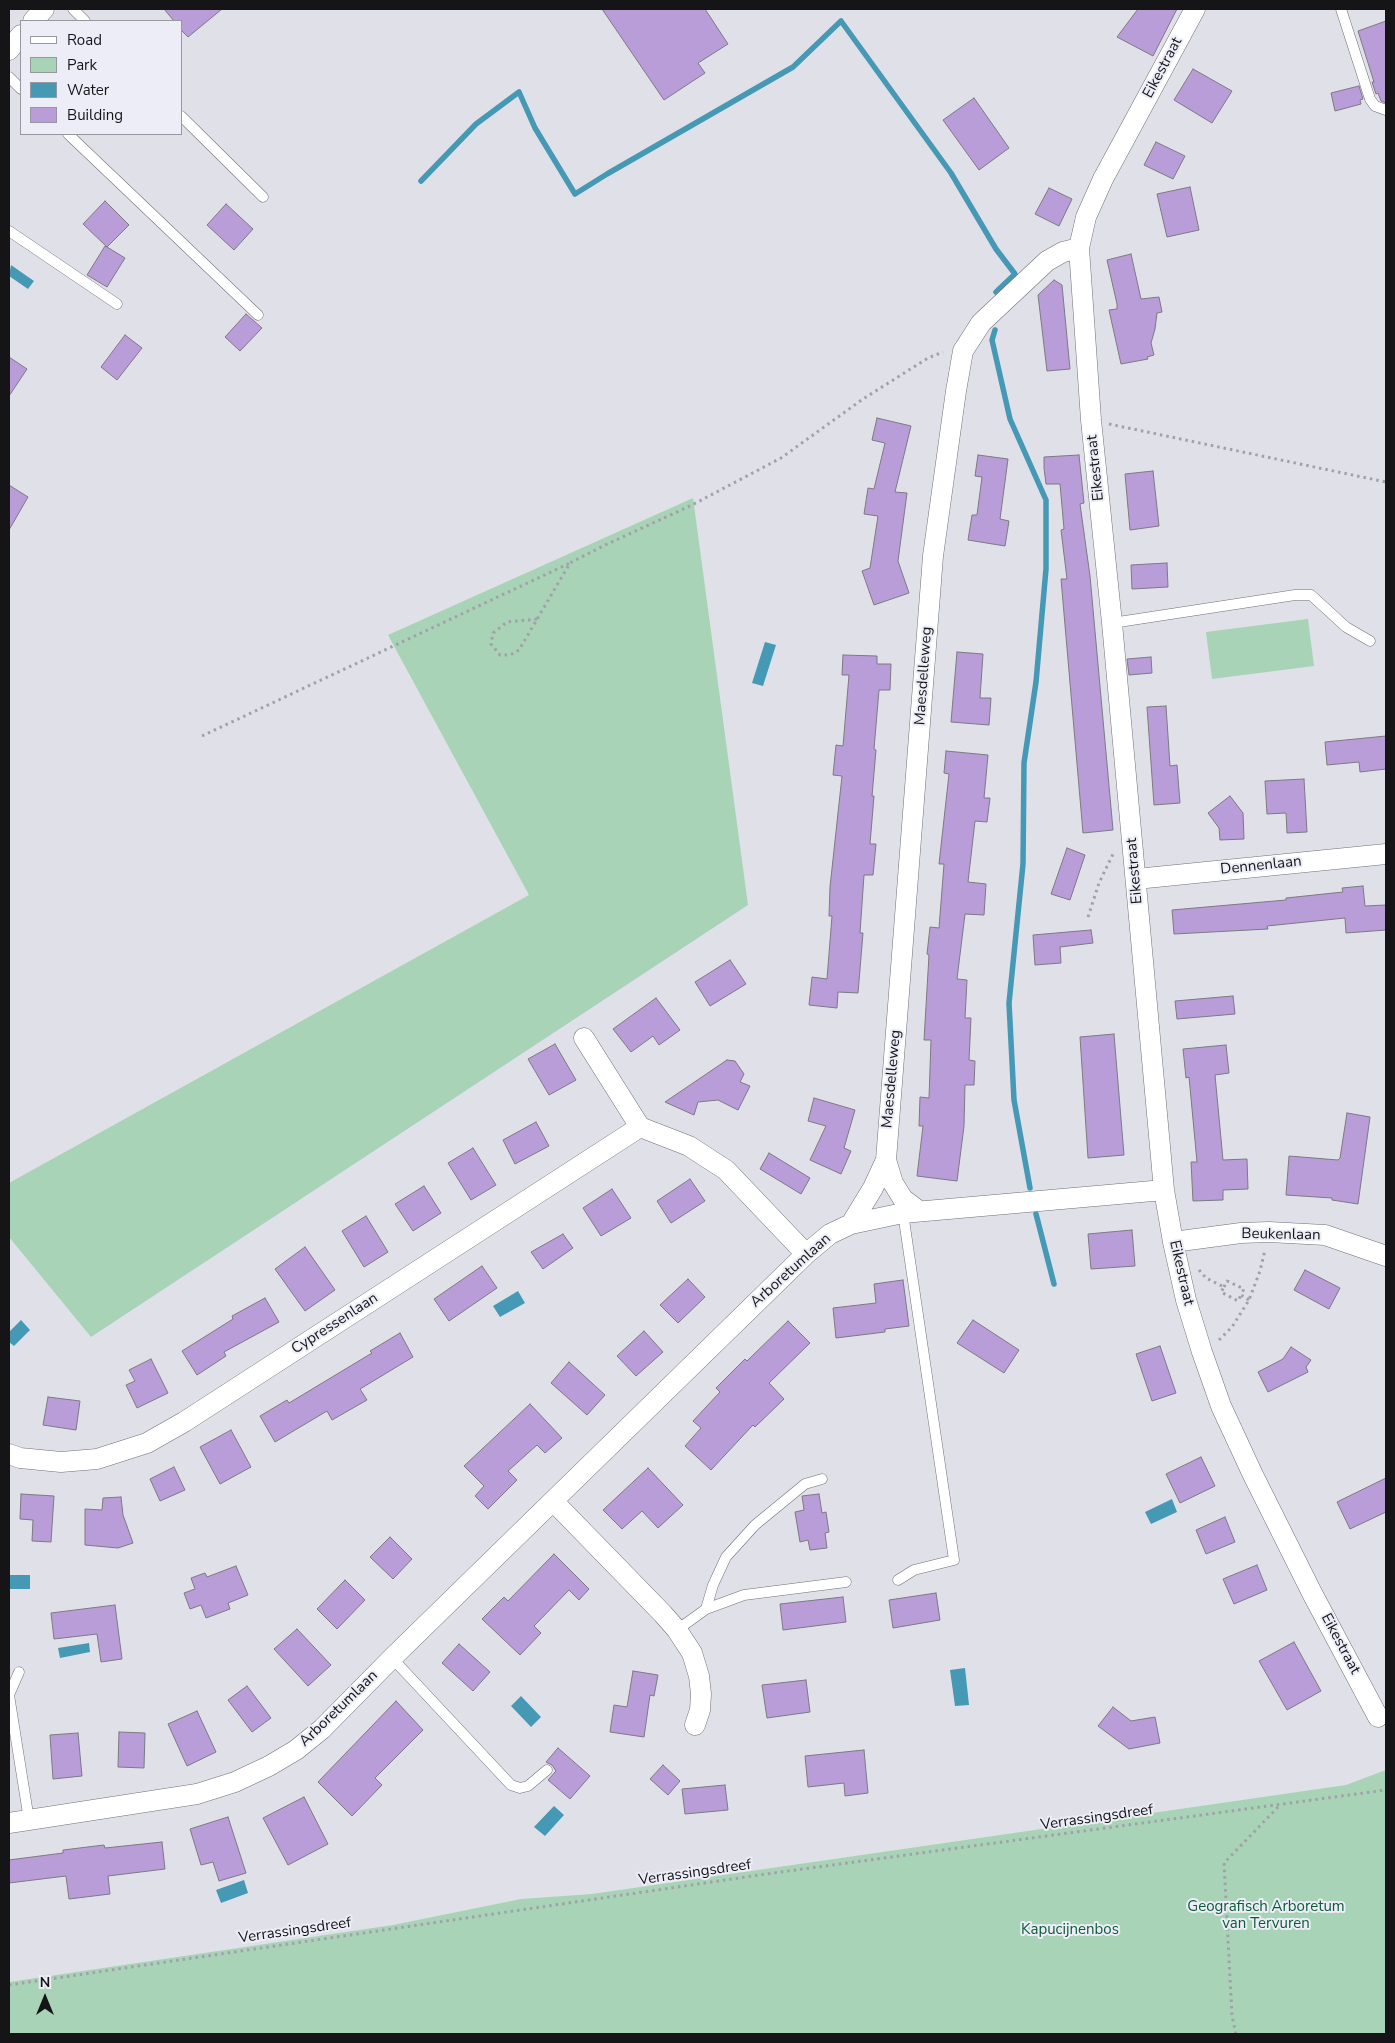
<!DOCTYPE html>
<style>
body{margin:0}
#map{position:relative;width:1395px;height:2043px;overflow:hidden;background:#e0e0e9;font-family:"Nunito Sans",sans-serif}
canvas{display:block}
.frame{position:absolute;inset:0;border:10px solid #151518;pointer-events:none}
.legend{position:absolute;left:20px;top:20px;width:162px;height:115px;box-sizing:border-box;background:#ededf7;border:1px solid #97979e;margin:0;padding:6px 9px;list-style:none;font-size:15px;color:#151518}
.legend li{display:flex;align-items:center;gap:10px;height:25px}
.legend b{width:25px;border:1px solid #97979e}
.north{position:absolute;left:20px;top:1973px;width:50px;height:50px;-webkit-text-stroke:4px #ededf7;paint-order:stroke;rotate:0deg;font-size:14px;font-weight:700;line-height:20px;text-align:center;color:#151518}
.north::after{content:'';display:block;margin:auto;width:18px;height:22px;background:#151518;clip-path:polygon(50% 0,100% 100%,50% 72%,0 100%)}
</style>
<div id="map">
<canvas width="1395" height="2043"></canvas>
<div class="frame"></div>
<ul class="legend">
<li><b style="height:6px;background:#fff"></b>Road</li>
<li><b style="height:14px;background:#a8d3b7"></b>Park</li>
<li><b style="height:14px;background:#4699b4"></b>Water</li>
<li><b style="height:14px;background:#b89dd9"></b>Building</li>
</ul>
<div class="north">N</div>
</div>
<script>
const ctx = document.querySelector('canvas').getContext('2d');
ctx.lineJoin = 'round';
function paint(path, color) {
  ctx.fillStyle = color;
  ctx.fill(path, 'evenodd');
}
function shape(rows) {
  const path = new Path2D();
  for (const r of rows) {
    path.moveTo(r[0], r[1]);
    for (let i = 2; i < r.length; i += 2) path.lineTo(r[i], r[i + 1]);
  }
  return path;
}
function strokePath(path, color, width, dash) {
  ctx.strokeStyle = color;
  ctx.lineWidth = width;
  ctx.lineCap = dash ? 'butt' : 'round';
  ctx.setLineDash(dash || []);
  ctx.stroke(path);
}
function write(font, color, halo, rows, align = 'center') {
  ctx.font = font + ' "Nunito Sans",sans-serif';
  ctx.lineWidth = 4;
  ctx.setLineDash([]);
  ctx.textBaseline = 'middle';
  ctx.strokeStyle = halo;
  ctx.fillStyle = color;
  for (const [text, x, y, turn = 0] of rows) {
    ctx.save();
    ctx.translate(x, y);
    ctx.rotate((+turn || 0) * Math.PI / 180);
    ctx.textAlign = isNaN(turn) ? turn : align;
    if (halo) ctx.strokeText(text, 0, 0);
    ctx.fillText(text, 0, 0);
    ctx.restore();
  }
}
const green = shape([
 [693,498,748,905,91,1337,9,1237,9,1183,529,895,388,635],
 [1308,619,1314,666,1212,679,1206,632],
 [1386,1770,1386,2034,9,2034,9,1982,393,1925,521,1899,592,1894,1346,1785]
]);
const water = shape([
 [11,265,34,281,28,289,9,276],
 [765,642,776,645,763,686,752,683],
 [518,1291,525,1303,500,1317,493,1306],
 [21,1320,30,1330,14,1346,9,1342,9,1332],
 [1172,1499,1177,1512,1151,1524,1145,1512],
 [9,1575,30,1575,30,1589,9,1589],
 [89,1643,90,1652,60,1658,58,1648],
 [965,1668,969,1705,955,1706,950,1670],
 [521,1696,541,1717,531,1727,511,1706],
 [554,1806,564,1815,545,1836,534,1827],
 [244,1880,248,1893,221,1903,216,1890]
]);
const stream = shape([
 [421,181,476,124,519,92,535,128,575,194,607,174,793,67,841,21,951,173,996,249,1015,274,996,292],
 [995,330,992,340,1010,419,1046,500,1046,569,1036,682,1024,763,1023,864,1009,1003,1014,1100,1030,1188],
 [1036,1214,1054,1284]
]);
const building = shape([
 [164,9,222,9,188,37,181,30,181,21,174,21,164,9],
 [602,9,705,9,728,44,698,63,705,73,664,100,602,9],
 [1138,9,1177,9,1153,56,1117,37,1138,9],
 [1386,21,1386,103,1381,101,1378,93,1376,94,1372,82,1374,82,1358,31,1386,21],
 [1193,69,1232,91,1212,123,1174,100,1193,69],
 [1359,86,1363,99,1360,100,1361,104,1335,111,1331,93,1359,86],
 [974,98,1009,148,979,170,943,120,974,98],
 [1156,142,1185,156,1173,179,1144,165,1156,142],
 [1190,187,1199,230,1167,237,1157,194,1190,187],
 [1049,188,1072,199,1059,226,1035,214,1049,188],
 [105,201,129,225,107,247,125,258,107,287,87,275,105,246,107,247,83,224,105,201],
 [226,204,253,229,234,250,207,225,226,204],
 [1131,254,1141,299,1159,297,1162,312,1157,313,1155,329,1151,343,1154,355,1147,357,1148,359,1121,364,1109,310,1117,309,1117,304,1107,260,1131,254],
 [1054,280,1062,285,1070,369,1047,371,1038,295,1054,280],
 [246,314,262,328,240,351,225,337,246,314],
 [125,335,142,348,117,380,101,367,125,335],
 [9,357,27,369,9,396,9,357],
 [877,418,911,426,895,492,907,493,898,561,909,593,874,605,862,571,870,568,878,516,864,514,868,488,874,489,885,443,872,440,877,418],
 [978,455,1008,459,1000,519,1009,521,1005,546,968,540,972,515,977,515,982,477,975,476,978,455],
 [1079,455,1084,503,1080,504,1090,576,1113,830,1083,833,1061,579,1067,579,1061,530,1064,529,1060,484,1046,484,1044,468,1044,457,1079,455],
 [1153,471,1159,526,1130,530,1125,474,1153,471],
 [9,485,28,497,9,530,9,485],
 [1167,563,1168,587,1132,589,1131,565,1167,563],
 [957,652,983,654,980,698,991,698,989,725,951,722,957,652],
 [843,655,877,656,877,664,891,664,890,690,879,690,874,749,876,750,872,796,874,796,870,844,876,844,873,875,864,875,860,933,863,933,858,993,838,992,837,1008,809,1005,812,977,827,979,832,916,829,916,830,887,842,776,833,775,836,745,843,746,849,675,842,675,843,655],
 [1151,657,1152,673,1129,675,1127,659,1151,657],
 [1166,706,1170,766,1177,765,1180,803,1154,805,1147,707,1166,706],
 [1386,736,1386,769,1360,772,1359,762,1327,765,1325,742,1386,736],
 [946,751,988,755,984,798,990,798,987,822,975,821,968,882,986,884,984,915,965,914,957,979,967,980,965,1018,971,1018,969,1060,975,1061,974,1085,965,1085,964,1126,957,1181,917,1176,923,1126,919,1126,920,1097,929,1098,931,1040,924,1040,929,955,927,954,930,927,939,928,944,864,939,864,949,774,944,773,946,751],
 [1304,779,1307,832,1287,833,1286,813,1267,814,1265,781,1304,779],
 [1230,796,1243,813,1244,839,1220,840,1219,828,1208,813,1230,796],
 [1067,848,1085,855,1070,900,1051,894,1067,848],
 [1363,886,1365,906,1386,905,1386,930,1346,933,1345,918,1267,926,1268,929,1174,934,1172,910,1286,900,1286,898,1343,892,1342,888,1363,886],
 [1091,930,1093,943,1060,947,1061,963,1035,965,1033,935,1091,930],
 [730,960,746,984,710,1006,695,982,730,960],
 [1233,996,1235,1014,1177,1019,1175,1001,1233,996],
 [656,998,680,1030,659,1045,653,1036,631,1052,613,1029,656,998],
 [1114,1034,1124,1155,1088,1158,1080,1037,1114,1034],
 [555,1044,576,1080,549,1095,528,1059,555,1044],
 [1226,1045,1229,1073,1215,1075,1223,1160,1247,1159,1248,1189,1223,1190,1223,1200,1193,1201,1191,1162,1197,1162,1189,1077,1186,1078,1183,1049,1226,1045],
 [727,1060,735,1061,744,1074,740,1082,750,1086,738,1110,718,1100,698,1102,694,1115,665,1102,727,1060],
 [814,1098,855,1110,844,1148,851,1151,841,1174,810,1160,826,1126,808,1121,814,1098],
 [1347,1113,1370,1117,1358,1204,1332,1200,1332,1198,1286,1195,1289,1156,1338,1160,1340,1158,1347,1113],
 [536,1122,549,1146,515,1164,503,1140,536,1122],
 [473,1148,496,1185,471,1200,448,1163,473,1148],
 [769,1153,810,1178,801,1194,760,1169,769,1153],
 [690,1179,705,1201,671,1223,657,1201,690,1179],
 [424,1186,441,1213,413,1231,395,1204,424,1186],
 [612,1189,631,1218,601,1236,583,1208,612,1189],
 [366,1216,388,1252,364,1267,342,1231,366,1216],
 [1132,1230,1135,1266,1091,1269,1088,1234,1132,1230],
 [563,1234,573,1248,543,1269,531,1252,563,1234],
 [305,1247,335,1290,305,1311,275,1269,305,1247],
 [482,1266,497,1288,449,1321,434,1299,482,1266],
 [1305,1270,1340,1288,1329,1309,1294,1290,1305,1270],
 [688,1279,705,1297,678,1323,660,1305,688,1279],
 [903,1280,909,1326,885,1329,885,1332,836,1338,833,1308,876,1303,874,1284,903,1280],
 [265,1298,279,1322,224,1352,226,1356,197,1375,182,1351,233,1319,232,1316,265,1298],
 [973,1320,1019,1350,1004,1373,957,1343,973,1320],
 [788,1321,810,1343,769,1383,784,1399,755,1427,753,1425,711,1470,685,1446,701,1428,693,1421,720,1392,716,1388,745,1359,747,1361,788,1321],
 [644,1331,663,1352,636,1376,617,1356,644,1331],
 [400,1333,413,1357,360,1389,367,1400,332,1420,327,1411,275,1442,260,1416,287,1400,289,1403,372,1353,370,1351,400,1333],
 [1160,1346,1176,1393,1152,1401,1136,1354,1160,1346],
 [1291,1347,1311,1360,1306,1367,1308,1372,1268,1392,1258,1372,1283,1359,1291,1347],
 [151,1359,168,1393,137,1408,126,1385,135,1381,129,1370,151,1359],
 [569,1362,605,1395,587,1415,551,1383,569,1362],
 [48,1397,80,1401,76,1430,43,1425,48,1397],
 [530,1404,562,1438,545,1453,537,1445,508,1471,517,1480,488,1509,475,1496,484,1486,464,1466,530,1404],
 [231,1430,251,1467,220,1484,200,1447,231,1430],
 [1201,1457,1215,1486,1180,1503,1166,1474,1201,1457],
 [174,1467,185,1490,160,1501,150,1479,174,1467],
 [648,1468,683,1505,658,1528,642,1511,622,1529,603,1510,648,1468],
 [1386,1478,1386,1512,1350,1529,1337,1502,1386,1478],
 [21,1494,54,1496,51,1542,32,1541,33,1520,20,1519,21,1494],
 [819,1494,822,1513,826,1512,829,1532,825,1533,827,1548,810,1550,808,1540,800,1542,795,1512,804,1510,802,1496,819,1494],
 [121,1497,123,1515,133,1543,118,1548,85,1545,85,1509,102,1510,103,1498,121,1497],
 [1225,1517,1235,1542,1206,1554,1196,1530,1225,1517],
 [390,1537,412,1559,393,1579,370,1557,390,1537],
 [554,1554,589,1589,579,1600,569,1590,534,1626,541,1633,520,1655,482,1619,504,1597,508,1601,554,1554],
 [1257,1565,1267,1590,1234,1604,1223,1579,1257,1565],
 [236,1566,248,1595,228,1603,230,1609,206,1618,201,1605,190,1609,184,1593,195,1589,191,1578,205,1573,207,1577,236,1566],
 [345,1580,365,1600,337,1629,317,1609,345,1580],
 [936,1593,940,1620,893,1628,889,1600,936,1593],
 [843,1597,846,1622,783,1630,780,1604,843,1597],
 [115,1605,122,1659,101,1662,97,1634,54,1639,51,1613,115,1605],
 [297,1629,331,1665,308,1686,274,1649,297,1629],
 [1294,1642,1321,1691,1287,1710,1259,1661,1294,1642],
 [459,1644,490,1672,473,1691,442,1663,459,1644],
 [633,1671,658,1675,654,1696,650,1695,644,1737,610,1732,614,1705,627,1707,633,1671],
 [806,1680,810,1712,767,1718,762,1685,806,1680],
 [247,1686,271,1718,252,1732,228,1700,247,1686],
 [396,1701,423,1730,375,1778,382,1785,352,1816,318,1782,396,1701],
 [1113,1707,1131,1721,1155,1717,1160,1743,1129,1749,1098,1726,1113,1707],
 [197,1711,216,1752,187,1766,168,1724,197,1711],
 [119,1732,145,1733,144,1768,118,1767,119,1732],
 [78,1733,82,1776,53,1779,50,1735,78,1733],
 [558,1748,590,1776,570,1799,548,1780,556,1771,552,1765,546,1762,558,1748],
 [864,1750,868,1793,845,1796,844,1783,808,1787,805,1756,864,1750],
 [663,1765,680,1781,668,1795,650,1779,663,1765],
 [725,1785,728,1810,685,1814,682,1789,725,1785],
 [304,1797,328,1844,288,1865,263,1818,304,1797],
 [228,1817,246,1873,219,1881,213,1862,201,1865,190,1829,228,1817],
 [162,1842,165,1869,108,1876,110,1894,69,1899,66,1876,9,1883,9,1860,63,1853,63,1850,104,1845,105,1848,162,1842]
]);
const path = shape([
 [1109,424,1386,482],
 [537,619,507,622,493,633,491,644,500,655,510,655,519,650,570,563,603,546,692,505,781,458,863,399,928,358,943,352],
 [202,736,570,563],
 [1088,917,1099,883,1114,852],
 [1199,1270,1206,1278,1224,1287,1221,1292,1238,1301,1241,1295],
 [1224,1287,1227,1281,1244,1289,1241,1295,1249,1300],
 [1219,1340,1232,1327,1249,1300,1260,1271,1265,1250],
 [9,1985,766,1874,1386,1790],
 [1236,2034,1232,2016,1224,1863,1280,1805]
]);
const lane = shape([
 [73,9,85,21],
 [1341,9,1370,99,1375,106,1386,110],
 [9,77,21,89],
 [181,116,263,197],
 [68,134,258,315],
 [9,231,117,304],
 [1112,623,1295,595,1311,595,1346,627,1370,641],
 [898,1580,914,1570,954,1560,903,1213],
 [706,1609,713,1585,726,1557,755,1525,805,1484,822,1479],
 [677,1630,706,1609,744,1595,846,1582],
 [392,1658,511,1785,520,1788,528,1786,547,1770],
 [19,1672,9,1695,29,1820]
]);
const street = shape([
 [1195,9,1103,179,1086,217,1079,248,1091,420,1112,623,1164,1190,1173,1242,1186,1300,1202,1352,1221,1406,1253,1475,1312,1593,1378,1717],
 [33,21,44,9],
 [9,50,21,35],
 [1136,879,1386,854],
 [584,1038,640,1127],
 [886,1160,893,1183,903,1199,919,1211],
 [851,1224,873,1188,886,1160,933,556,956,391,963,351,981,323,1047,261,1063,252,1079,248],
 [1173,1242,1241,1233,1269,1232,1325,1235,1386,1256],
 [9,1454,20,1458,61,1462,97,1459,147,1443,184,1422,640,1127,689,1146,726,1170,806,1254],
 [553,1501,663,1614,677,1630,692,1653,699,1676,701,1694,700,1710,695,1725],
 [9,1823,197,1794,235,1782,269,1766,296,1750,322,1729,392,1658,806,1254,830,1234,851,1224,903,1213,1164,1190]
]);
const streetNames = [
 ["Eikestraat",1163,68,-62],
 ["Eikestraat",1096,468,-96],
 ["Maesdelleweg",924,676,-86],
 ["Dennenlaan",1261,866,-6],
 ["Eikestraat",1135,871,-95],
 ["Maesdelleweg",892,1079,-85],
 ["Beukenlaan",1281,1235,1],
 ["Arboretumlaan",791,1271,-42],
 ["Eikestraat",1181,1273,77],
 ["Cypressenlaan",335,1324,-33],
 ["Eikestraat",1340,1644,62],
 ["Arboretumlaan",339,1709,-44],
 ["Verrassingsdreef",1097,1818,-8],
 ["Verrassingsdreef",695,1873,-8],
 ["Verrassingsdreef",295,1931,-8]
];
const parkNames = [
 ["Geografisch Arboretum",1266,1907],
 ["van Tervuren",1266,1924],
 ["Kapucijnenbos",1070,1930]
];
paint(green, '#a8d3b7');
paint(water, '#4699b4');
strokePath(stream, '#4699b4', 5.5);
paint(building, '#b89dd9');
strokePath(building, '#7d7981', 1);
strokePath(lane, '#6f7078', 11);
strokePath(street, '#6f7078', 21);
strokePath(path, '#a1a1a8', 3, [2.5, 4]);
strokePath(lane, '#fff', 10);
strokePath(street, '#fff', 20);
write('15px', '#151518', '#ededf7', streetNames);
write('15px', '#0a5c37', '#ededf7', parkNames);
</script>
